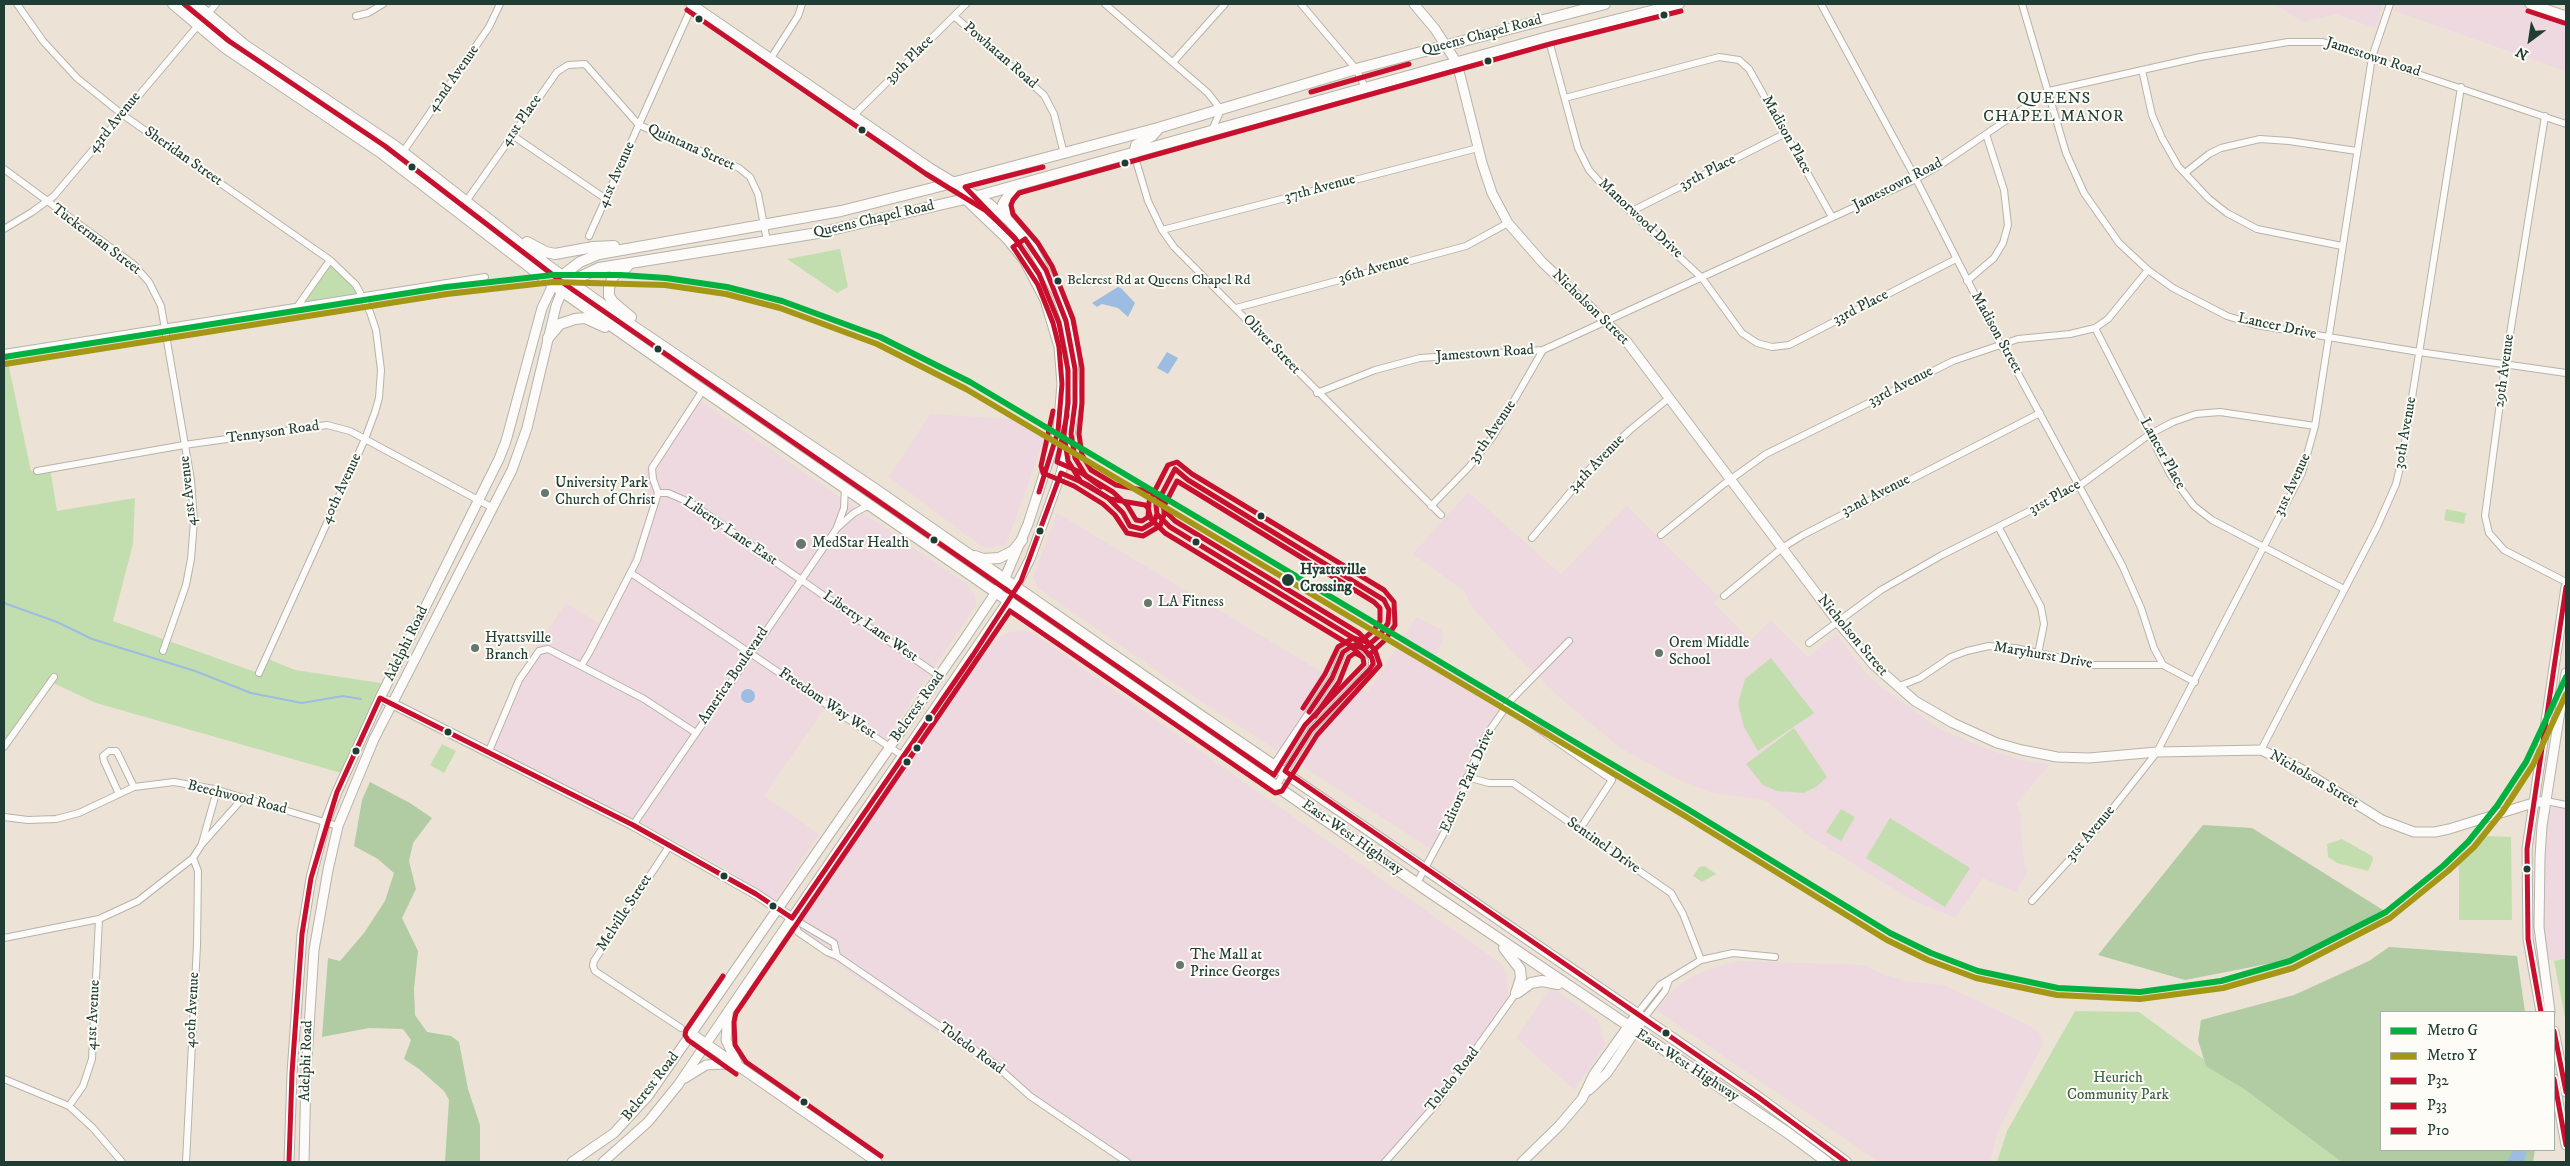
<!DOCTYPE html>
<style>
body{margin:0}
#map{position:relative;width:2570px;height:1166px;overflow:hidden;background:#ece3d6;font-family:"IM FELL DW Pica",serif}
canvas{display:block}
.frame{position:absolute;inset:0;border:5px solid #1f3d34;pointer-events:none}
.legend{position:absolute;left:2380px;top:1011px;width:175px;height:140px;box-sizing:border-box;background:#fdfcf7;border:1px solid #a4b0a9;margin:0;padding:6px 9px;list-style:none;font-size:15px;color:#1f3d34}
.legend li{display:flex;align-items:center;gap:10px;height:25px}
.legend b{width:25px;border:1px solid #a4b0a9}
.north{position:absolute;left:2505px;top:15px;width:50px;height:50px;-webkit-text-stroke:4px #fdfcf7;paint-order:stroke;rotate:211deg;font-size:14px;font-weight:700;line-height:20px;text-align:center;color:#1f3d34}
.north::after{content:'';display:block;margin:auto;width:18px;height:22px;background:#1f3d34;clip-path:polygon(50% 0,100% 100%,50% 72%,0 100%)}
</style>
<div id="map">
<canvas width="2570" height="1166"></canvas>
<div class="frame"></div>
<ul class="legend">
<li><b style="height:6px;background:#00b140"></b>Metro G</li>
<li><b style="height:6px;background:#a59615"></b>Metro Y</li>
<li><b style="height:6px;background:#c8102e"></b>P32</li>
<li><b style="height:6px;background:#c8102e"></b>P33</li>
<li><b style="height:6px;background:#c8102e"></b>P10</li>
</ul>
<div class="north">N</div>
</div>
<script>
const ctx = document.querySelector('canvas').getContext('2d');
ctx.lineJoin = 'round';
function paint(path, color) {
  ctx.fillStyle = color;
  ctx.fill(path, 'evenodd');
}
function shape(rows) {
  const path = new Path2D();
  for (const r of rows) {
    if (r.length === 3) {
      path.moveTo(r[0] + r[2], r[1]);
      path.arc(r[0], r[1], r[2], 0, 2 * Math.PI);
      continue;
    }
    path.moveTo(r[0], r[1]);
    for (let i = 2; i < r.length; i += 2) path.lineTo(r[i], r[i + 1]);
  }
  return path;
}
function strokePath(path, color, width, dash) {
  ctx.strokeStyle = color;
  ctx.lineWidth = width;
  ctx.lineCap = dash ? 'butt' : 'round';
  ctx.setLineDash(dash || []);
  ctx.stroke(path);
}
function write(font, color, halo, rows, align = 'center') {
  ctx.font = font + ' "IM FELL DW Pica",serif';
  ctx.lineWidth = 4;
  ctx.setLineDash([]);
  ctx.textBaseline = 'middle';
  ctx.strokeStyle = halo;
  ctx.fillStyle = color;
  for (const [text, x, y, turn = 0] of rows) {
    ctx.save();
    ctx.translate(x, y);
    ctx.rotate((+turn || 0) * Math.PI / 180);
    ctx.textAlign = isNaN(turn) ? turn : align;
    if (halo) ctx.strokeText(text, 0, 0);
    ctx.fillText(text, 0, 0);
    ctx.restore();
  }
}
const built = shape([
 [2274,4,2383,4,2375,28,2336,14,2303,22],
 [2396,4,2523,4,2566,19,2566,71,2394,11],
 [696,398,968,585,975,595,976,606,882,744,826,706,764,796,819,834,775,901,720,865,627,815,486,745,514,681,566,603,600,624,627,570,650,506,645,471],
 [930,414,1024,420,1046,434,1006,545,984,548,889,477],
 [1468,492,1561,574,1627,506,1719,597,1714,603,1751,640,1771,620,1808,657,1836,634,1865,672,1882,688,1940,729,1995,752,2029,762,2050,764,2016,804,2021,814,2022,852,2027,872,2016,892,1983,878,1955,918,1910,899,1804,833,1767,801,1710,792,1679,780,1622,749,1560,698,1510,649,1472,607,1464,591,1413,554],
 [1057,513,1318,670,1368,692,1416,617,1441,629,1443,639,1435,658,1507,698,1471,755,1445,826,1431,849,1205,704,1038,588,1033,578],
 [1026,631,1034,634,1503,965,1507,977,1508,1004,1438,1102,1385,1162,1127,1162,789,931,965,677,999,637,1011,632],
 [2554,807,2566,809,2566,958,2547,961,2543,903,2543,854,2549,811],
 [1739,961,1864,965,1884,975,1907,981,1944,985,2030,1026,2039,1033,2043,1044,1998,1131,1990,1162,1879,1162,1656,1010,1674,989,1693,976,1715,967],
 [1551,987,1598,1020,1605,1045,1574,1090,1516,1038]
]);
const green = shape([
 [840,249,848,287,837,293,787,259],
 [330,260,363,296,297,307],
 [4,353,6,353,31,471,50,468,57,511,135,498,133,544,113,621,258,673,266,658,295,670,387,684,345,774,96,703,51,682,4,747],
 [2446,509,2466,513,2464,524,2444,520],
 [1771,658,1814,713,1758,751,1744,727,1738,703,1745,679],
 [1794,728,1827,777,1816,787,1804,793,1777,791,1763,785,1746,764],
 [442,744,456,751,444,773,430,765],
 [1841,809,1855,817,1841,841,1826,832],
 [1890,818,1970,868,1945,907,1866,858],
 [2486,836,2511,837,2512,920,2459,920,2459,865],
 [2342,839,2372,856,2373,860,2368,871,2337,863,2328,857,2327,844],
 [1705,866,1716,874,1702,882,1693,876,1699,867],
 [2566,958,2566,1017,2565,1017,2554,961],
 [2075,1011,2139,1012,2344,1162,1997,1162,2007,1131]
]);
const forest = shape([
 [370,782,410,803,432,818,413,843,409,861,416,889,402,918,418,951,414,989,415,1015,427,1032,451,1036,459,1042,468,1089,480,1125,480,1162,445,1162,449,1100,444,1091,419,1069,404,1059,411,1040,403,1029,369,1028,322,1037,328,958,340,961,364,933,385,901,394,873,378,859,354,846,362,800],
 [2203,825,2252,828,2383,910,2288,960,2185,980,2098,955],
 [2389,947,2517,956,2525,1012,2381,1012,2381,1150,2535,1150,2533,1162,2342,1162,2244,1089,2206,1066,2198,1040,2201,1020,2294,995,2369,961]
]);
const water = shape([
 [1118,287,1121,288,1135,303,1128,317,1118,308,1102,304,1097,307,1092,303],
 [1167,352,1178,358,1168,374,1157,368],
 [748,696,7],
 [2513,1150,2527,1150,2524,1162,2507,1162]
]);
const pier = shape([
 [2564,1028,2566,1062,2554,1070,2554,1035]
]);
const stream = shape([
 [4,603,57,622,92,639,195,671,251,693,302,703,343,696,361,699]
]);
const street = shape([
 [17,4,43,41,77,78,123,115,330,260,356,285,370,312,376,330,381,370,379,398,375,412,365,439,259,673],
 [1105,4,1208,93,1221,110,1211,132],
 [1301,4,1356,69,1366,89],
 [1821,4,1916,179,2000,344,2015,368,2122,565,2141,608,2154,648,2163,665],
 [2022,4,2066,153,2084,193,2119,243,2148,270,2173,288,2227,316,2256,325,2419,352,2566,373],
 [356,16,368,13,383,4],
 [954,16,1044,95,1054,114,1064,154],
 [1548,37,1578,148,1589,170,1606,189,1702,278,1742,333,1757,343,1772,347,1789,345,1956,259],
 [771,58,798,16,802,4],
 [1174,61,1225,4],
 [2142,70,2152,115,2162,138,2178,166,2209,199,2227,213,2257,229,2342,246],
 [1565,98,1719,57,1739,60,1749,69,1832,217],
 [854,115,966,4],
 [2545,116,2505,365,2485,516,2489,533,2504,550,2566,582],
 [512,135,606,199],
 [403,152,489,27,500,4],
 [1134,154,1148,201,1162,230,1174,247,1441,515],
 [4,169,133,264,149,282,161,306,191,480,194,521,191,559,186,585,163,651],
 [2185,173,2209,154,2221,148,2260,139,2289,141,2357,151],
 [467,200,557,72,568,65,585,64,639,125,724,161,739,168,750,177,758,194,767,241],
 [1632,211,1784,134],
 [4,229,32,212,54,196,216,4],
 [1162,230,1478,148],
 [589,236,693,4],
 [1967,281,1994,258,2003,243,2008,225,2004,190,1986,134],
 [297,307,330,260],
 [1236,308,1466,246,1508,223],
 [2095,328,2170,474,2194,506,2212,520,2344,589],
 [4,353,485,277],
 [1317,393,1375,370,1420,358,1543,350,1916,179,1945,162,2049,91,2200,57,2288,42,2323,42,2566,124],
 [37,471,184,445,327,425,350,431,493,508],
 [658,493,668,493,691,503,939,676],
 [1431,506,1469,467,1494,435,1543,350],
 [837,527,844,508,845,487],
 [1999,528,2041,607,2044,624,2038,654],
 [1661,535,1724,484,1766,454,1953,361,2018,339,2070,334,2095,328,2108,319,2148,270],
 [1532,538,1593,465,1630,430,1669,398],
 [631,573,903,756],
 [1724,596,1782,548,1803,535,2040,413],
 [1809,643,1881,590,1942,555,2079,486,2150,434,2173,422,2196,414,2220,412,2315,426],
 [581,666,644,699,696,733],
 [1897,687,1920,678,1951,657,1967,651,1989,646,2015,648,2094,665,2163,665,2195,682],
 [1506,706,1612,780,1580,829],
 [4,747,54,677],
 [2261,750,2377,527,2396,484,2403,455,2461,87],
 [489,751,519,680,539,651,548,649,581,666,589,653,637,560,658,493,653,479,652,468,703,390],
 [1467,777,1489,783,1513,783,1671,893,1683,914,1701,960],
 [1265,778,1332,678,1343,652,1354,645,1364,649,1372,658,1372,667,1311,730,1276,786],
 [119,794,104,761,103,756,109,751,116,751,118,754,134,787],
 [2546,801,2566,805],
 [4,817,28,820,56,819,79,813,134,787,174,782,214,789,338,826],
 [633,825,837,528,854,513,869,505],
 [202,843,217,790],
 [670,845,594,961,593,966,595,971,681,1028],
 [1417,883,1453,816,1473,764,1487,734,1511,700,1569,641],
 [2032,901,2091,836,2157,752,2302,473,2315,426,2372,57,2390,4],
 [792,918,798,932,827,952,837,956,992,1062,1030,1096,1127,1162],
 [792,918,834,943,837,956],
 [4,938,99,919,138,901,193,858,202,844,243,798],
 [1637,1014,1660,985,1701,960,1733,953,1775,957],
 [1644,1018,1665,991,1669,980],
 [4,1079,69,1106,93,1128,122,1162],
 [69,1106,83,1086,92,1059,99,919],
 [186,1162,197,945,198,871,193,858],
 [1385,1162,1438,1102,1516,993]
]);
const secondary = shape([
 [1414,4,1435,29,1457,63,1482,163,1492,193,1508,223,1542,262,1627,342,1837,621,1873,664,1915,701,1953,723,1997,743,2022,750,2057,757,2089,758,2157,752,2261,750,2299,768,2382,820,2414,832,2435,832,2449,829,2533,803,2546,801],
 [2530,4,2566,16],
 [387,701,633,825,756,894,792,918],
 [2541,1012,2528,939,2527,849,2566,587],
 [2550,1012,2539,927,2540,857,2542,826,2566,673],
 [728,1014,726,1040,738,1065],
 [2554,1031,2566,1092],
 [692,1034,877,1162],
 [685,1078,706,1065,724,1064,736,1067],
 [2554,1079,2566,1145],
 [1589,1090,1607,1073,1644,1018],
 [289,1162,292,1073,302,934,311,878,326,821,337,792,380,698,499,459,506,441,542,308,553,285],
 [304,1162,306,1074,314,950,328,870,338,826,374,739,512,470,527,428,556,306,562,291],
 [572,1162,614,1133,648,1096,964,640,1004,580,1028,524,1058,431,1062,384,1059,347,1045,300,1024,260,1007,239,961,195],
 [603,1162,648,1122,678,1085,1008,601,1030,559,1061,473,1068,446,1075,403,1073,355,1066,321,1057,294,1032,247,1009,221,990,204,930,168,691,4],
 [1522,1162,1559,1126,1582,1099,1594,1074,1637,1014]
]);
const primary = shape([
 [173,4,224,47,380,152,553,285,703,390,1428,891,1788,1133,1827,1162],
 [196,4,246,46,395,146,546,264,621,318,875,489,1200,715,1662,1031,1758,1097,1846,1162],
 [1134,154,1136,145,1152,136,1158,129],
 [1006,218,1003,204,1015,186],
 [527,242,546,252,555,254,593,247,614,246],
 [627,267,613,276,609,288,609,296,613,302,631,317],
 [559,278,580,262,599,254,841,211,929,189,1158,128,1356,69,1605,4],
 [567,287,580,277,599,268,818,233,978,196,1548,37,1679,4],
 [548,338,560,324,575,319,585,318,605,327],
 [975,556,983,559,999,558,1013,551,1022,540],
 [1504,948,1520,969,1521,978,1516,993],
 [1517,993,1531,983,1542,981,1558,984]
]);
const bus1 = shape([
 [1175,469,1188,480,1384,600,1389,610,1388,623,1380,635,1364,649],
 [1039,492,1058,431,1062,384,1059,347,1053,323,1038,285,1013,247,1025,239,1046,270,1066,321,1075,369,1075,403,1071,434,1075,458,1086,476,1101,487],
 [1161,496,1156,505,1157,514,1170,527,1355,639,1372,658,1373,664,1370,669,1311,730,1285,771,1758,1097,1846,1162],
 [1309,712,1332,678,1343,652,1354,645,1364,649],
 [2541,1012,2528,939,2527,849,2566,587],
 [2554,1031,2566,1092],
 [2554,1079,2566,1145],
 [289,1162,292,1073,302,934,311,878,337,792,380,698,633,825,756,894,792,918,973,655,1021,581,1061,473,1088,485,1108,498,1123,513,1130,526,1142,529,1154,522,1157,514,1156,505,1175,469]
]);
const bus2 = shape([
 [2528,11,2564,23],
 [1311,92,1409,64],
 [1017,241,965,187,1043,167],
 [1053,411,1041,466,1043,473,1074,486,1103,504,1115,515,1127,533,1143,536,1160,526,1164,515,1164,506,1177,481,1374,602,1380,608,1380,621,1374,630,1359,643],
 [1315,716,1339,682,1349,657,1355,653,1361,656],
 [723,976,686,1030,685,1035,688,1040,736,1074],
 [881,1156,746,1062,735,1045,734,1022,736,1013,1010,611,1275,793,1282,791,1317,735,1380,665,1375,650,1359,633,1175,521,1164,510,1161,499,1152,492,1116,485,1091,470,1082,455,1079,434,1082,403,1082,368,1073,319,1052,266,1038,243,1013,214,1011,205,1013,200,1019,193,1550,44,1681,11]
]);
const bus3 = shape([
 [184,4,229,41,385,146,566,285,1274,775,1305,725,1364,664,1363,658,1350,645,1165,533,1151,519,1148,508,1145,505,1110,499,1081,482,1068,461,1064,435,1068,403,1068,370,1059,323,1039,274,1014,237,985,210,926,174,687,10],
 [1067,415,1057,462,1080,472,1113,492,1127,505,1136,520,1142,521,1148,517,1149,502,1168,465,1177,462,1192,474,1384,590,1394,602,1395,625,1385,640,1369,655],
 [1303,708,1325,674,1338,647,1353,638,1367,642]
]);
const metro1 = shape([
 [4,357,446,287,553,275,621,275,666,278,727,287,782,301,880,337,970,382,1689,810,1890,933,1931,953,1978,971,2058,988,2140,992,2221,981,2290,961,2386,912,2443,866,2468,842,2497,806,2526,762,2566,677]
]);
const metro2 = shape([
 [5,364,447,294,553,282,665,285,726,294,780,308,877,344,966,389,1685,816,1887,940,1928,960,1976,978,2057,995,2140,999,2223,988,2293,968,2390,918,2448,871,2474,847,2503,811,2533,765,2566,694]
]);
const markers = [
 [1664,15,4.5,"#1f3d34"],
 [699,19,4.5,"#1f3d34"],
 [1488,61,4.5,"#1f3d34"],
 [862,130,4.5,"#1f3d34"],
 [1125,163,4.5,"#1f3d34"],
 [412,167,4.5,"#1f3d34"],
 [1058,281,4.5,"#1f3d34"],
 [658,349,4.5,"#1f3d34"],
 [545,493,5,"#67776d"],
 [1261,516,4.5,"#1f3d34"],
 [1040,531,4.5,"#1f3d34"],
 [934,540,4.5,"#1f3d34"],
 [1196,542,4.5,"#1f3d34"],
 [801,544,6,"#67776d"],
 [1288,580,7,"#1f3d34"],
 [1148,603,5,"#67776d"],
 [475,648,5,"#67776d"],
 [1659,653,5,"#67776d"],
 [929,718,4.5,"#1f3d34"],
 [448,732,4.5,"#1f3d34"],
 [917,748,4.5,"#1f3d34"],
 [356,751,4.5,"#1f3d34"],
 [907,762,4.5,"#1f3d34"],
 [2527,869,4.5,"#1f3d34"],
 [724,876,4.5,"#1f3d34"],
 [773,906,4.5,"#1f3d34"],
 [1180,965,5,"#67776d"],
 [1666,1033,4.5,"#1f3d34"],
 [804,1102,4.5,"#1f3d34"]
];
const busNames = [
 ["Belcrest Rd at Queens Chapel Rd",1067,281]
];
const streetNames = [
 ["Queens Chapel Road",1482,36,-15],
 ["Powhatan Road",1000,56,41],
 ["Jamestown Road",2373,58,18],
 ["39th Place",910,60,-45],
 ["42nd Avenue",454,79,-55],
 ["41st Place",522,121,-55],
 ["43rd Avenue",115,123,-51],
 ["Madison Place",1786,135,61],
 ["Quintana Street",691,148,24],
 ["Sheridan Street",183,157,35],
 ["35th Place",1708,173,-27],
 ["41st Avenue",617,175,-66],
 ["Jamestown Road",1898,185,-27],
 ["37th Avenue",1320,189,-15],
 ["Manorwood Drive",1640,219,43],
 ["Queens Chapel Road",874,220,-13],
 ["Tuckerman Street",96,240,37],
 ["36th Avenue",1374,270,-16],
 ["Nicholson Street",1590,308,44],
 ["33rd Place",1861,308,-27],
 ["Lancer Drive",2277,327,12],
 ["Madison Street",1996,333,61],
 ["Oliver Street",1271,345,46],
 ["Jamestown Road",1485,354,-4],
 ["29th Avenue",2505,371,-82],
 ["33rd Avenue",1901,387,-27],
 ["35th Avenue",1493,432,-56],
 ["Tennyson Road",273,433,-8],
 ["30th Avenue",2406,433,-80],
 ["Lancer Place",2162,454,61],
 ["34th Avenue",1597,464,-46],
 ["31st Avenue",2293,485,-65],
 ["40th Avenue",342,489,-65],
 ["41st Avenue",189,491,-96],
 ["32nd Avenue",1876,496,-27],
 ["31st Place",2055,498,-29],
 ["Liberty Lane East",730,532,34],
 ["Liberty Lane West",870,627,35],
 ["Nicholson Street",1852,636,50],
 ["Adelphi Road",407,644,-64],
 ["Maryhurst Drive",2043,656,10],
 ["America Boulevard",734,676,-56],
 ["Freedom Way West",827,704,34],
 ["Belcrest Road",918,707,-55],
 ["Nicholson Street",2314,780,30],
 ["Editors Park Drive",1468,781,-66],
 ["Beechwood Road",237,798,14],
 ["31st Avenue",2091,834,-50],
 ["East-West Highway",1352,838,35],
 ["Sentinel Drive",1603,846,35],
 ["Melville Street",625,913,-57],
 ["40th Avenue",193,1010,-87],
 ["41st Avenue",94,1015,-87],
 ["Toledo Road",971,1049,36],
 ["Adelphi Road",307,1061,-88],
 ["East-West Highway",1687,1066,33],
 ["Toledo Road",1453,1080,-52],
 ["Belcrest Road",651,1087,-52]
];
const poiNames = [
 ["University Park",555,484],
 ["Church of Christ",555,501],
 ["MedStar Health",812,544],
 ["LA Fitness",1158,603],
 ["Hyattsville",485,639],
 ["Branch",485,656],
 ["Orem Middle",1669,644],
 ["School",1669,661],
 ["The Mall at",1190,956],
 ["Prince Georges",1190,973]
];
const stopNames = [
 ["Hyattsville",1300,571],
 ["Crossing",1300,588]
];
const parkNames = [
 ["Heurich",2118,1079],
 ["Community Park",2118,1096]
];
const neighbourhoodNames = [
 ["QUEENS",2054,100],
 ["CHAPEL MANOR",2054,118]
];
paint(built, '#edd9df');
paint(green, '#c3deae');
paint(forest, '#b1cca2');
paint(water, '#9cbde1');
paint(pier, '#ece3d6');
strokePath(stream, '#9cbde1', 2);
strokePath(street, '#b6b3aa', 8);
strokePath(secondary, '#b6b3aa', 11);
strokePath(primary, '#b6b3aa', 12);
strokePath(street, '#fcfbf9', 6);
strokePath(secondary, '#fcfbf9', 9);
strokePath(primary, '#fcfbf9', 10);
strokePath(bus1, '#c8102e', 5);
strokePath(bus2, '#c8102e', 5);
strokePath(bus3, '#c8102e', 5);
strokePath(metro1, '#00b140', 6);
strokePath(metro2, '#a59615', 6);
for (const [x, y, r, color] of markers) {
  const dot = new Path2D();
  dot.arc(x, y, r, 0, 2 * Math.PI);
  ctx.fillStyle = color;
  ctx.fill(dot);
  strokePath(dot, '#fdfcf7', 2);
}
write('14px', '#1f3d34', '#fdfcf7', busNames, 'left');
write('15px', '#1f3d34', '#fdfcf7', streetNames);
write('15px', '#1f3d34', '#fdfcf7', poiNames, 'left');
write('bold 15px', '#1f3d34', '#fdfcf7', stopNames, 'left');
write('15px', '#40644a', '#fdfcf7', parkNames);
ctx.letterSpacing = '1px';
write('16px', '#1f3d34', '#fdfcf7', neighbourhoodNames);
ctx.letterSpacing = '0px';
</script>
